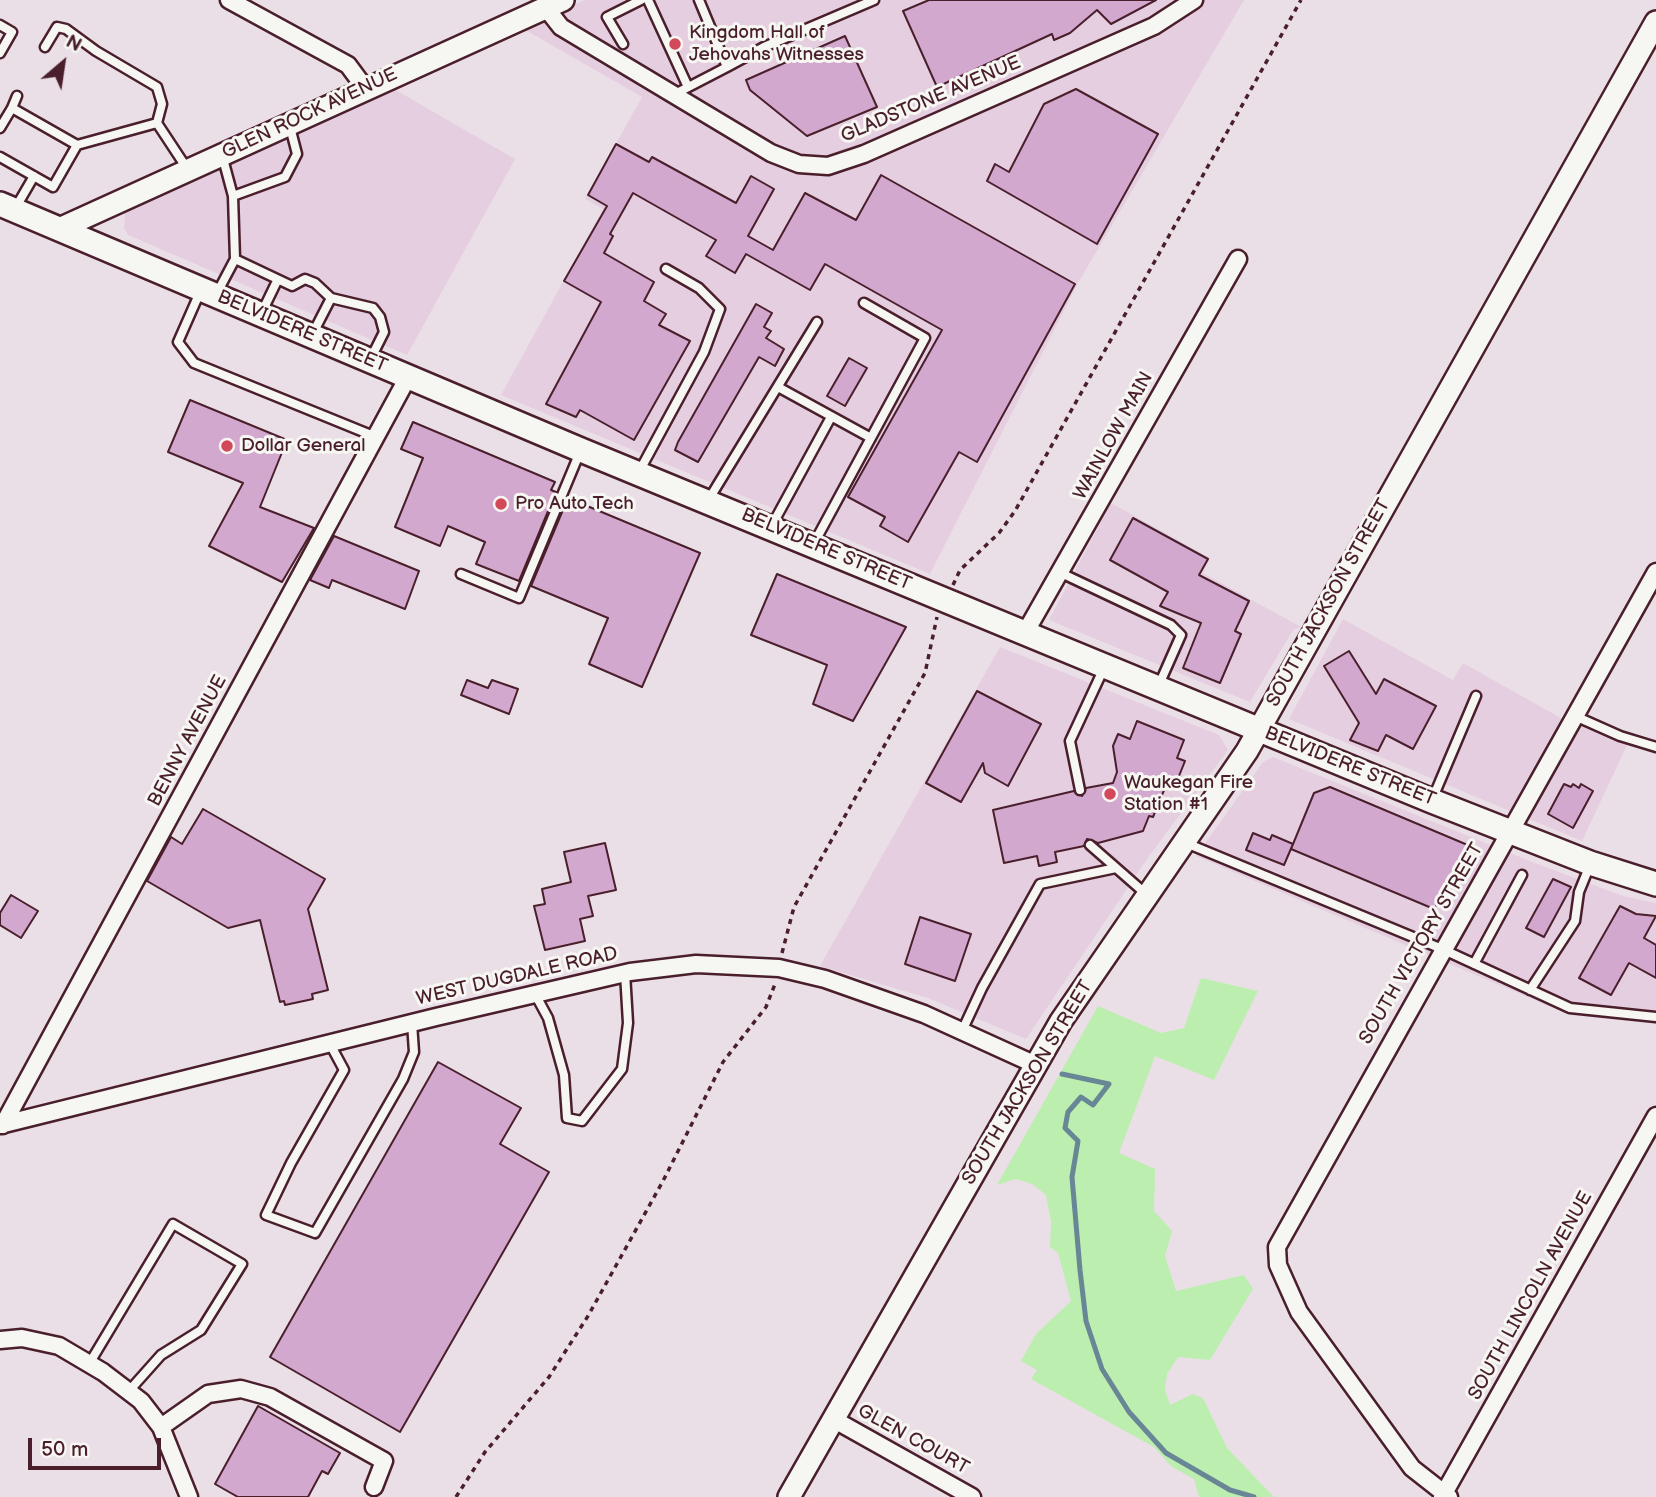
<!DOCTYPE html>
<style>
body{margin:0}
#map{position:relative;width:1656px;height:1497px;overflow:hidden;background:#ebdfe7;font-family:"Balsamiq Sans",sans-serif}
canvas{display:block}
.north{position:absolute;left:28px;top:28px;width:70px;height:70px;-webkit-text-stroke:5px #f6f6f2;paint-order:stroke;rotate:29deg;font-size:19px;font-weight:700;line-height:28px;text-align:center;color:#4a1f2b}
.north::after{content:'';display:block;margin:auto;width:24px;height:32px;background:#4a1f2b;clip-path:polygon(50% 0,100% 100%,50% 72%,0 100%)}
.scale{position:absolute;left:28px;top:1438px;width:133px;height:32px;box-sizing:border-box;border:4px solid #4a1f2b;border-top:0;padding-left:9px;font-size:21px;line-height:24px;white-space:nowrap;color:#4a1f2b;-webkit-text-stroke:5px #f6f6f2;paint-order:stroke}
</style>
<div id="map">
<canvas width="1656" height="1497"></canvas>
<div class="north">N</div>
<div class="scale">50 m</div>
</div>
<script>
const ctx = document.querySelector('canvas').getContext('2d');
ctx.lineJoin = 'round';
function paint(path, color) {
  ctx.fillStyle = color;
  ctx.fill(path, 'evenodd');
}
function shape(rows) {
  const path = new Path2D();
  for (const r of rows) {
    path.moveTo(r[0], r[1]);
    for (let i = 2; i < r.length; i += 2) path.lineTo(r[i], r[i + 1]);
  }
  return path;
}
function strokePath(path, color, width, dash) {
  ctx.strokeStyle = color;
  ctx.lineWidth = width;
  ctx.lineCap = dash ? 'butt' : 'round';
  ctx.setLineDash(dash || []);
  ctx.stroke(path);
}
function write(font, color, halo, rows, align = 'center') {
  ctx.font = font + ' "Balsamiq Sans",sans-serif';
  ctx.lineWidth = 6;
  ctx.setLineDash([]);
  ctx.textBaseline = 'middle';
  ctx.strokeStyle = halo;
  ctx.fillStyle = color;
  for (const [text, x, y, turn = 0] of rows) {
    ctx.save();
    ctx.translate(x, y);
    ctx.rotate((+turn || 0) * Math.PI / 180);
    ctx.textAlign = isNaN(turn) ? turn : align;
    if (halo) ctx.strokeText(text, 0, 0);
    ctx.fillText(text, 0, 0);
    ctx.restore();
  }
}
const built = shape([
 [585,0,1244,0,1078,283,930,574,501,395,603,209,585,199,642,97,522,28],
 [392,88,515,159,407,355,128,235,124,228,125,213,133,207],
 [1111,503,1210,558,1203,573,1301,627,1293,630,1250,702,1049,620],
 [1343,619,1453,680,1463,663,1559,717,1627,745,1582,841,1289,719],
 [1000,647,1219,735,1228,750,1147,859,1026,1039,928,998,820,966],
 [1273,757,1535,863,1623,896,1656,903,1656,1024,1570,1015,1196,856,1263,762]
]);
const green = shape([
 [1201,978,1258,991,1214,1080,1155,1056,1119,1153,1155,1169,1154,1211,1172,1231,1165,1256,1176,1291,1244,1275,1253,1289,1210,1360,1178,1357,1167,1374,1165,1390,1170,1405,1193,1394,1203,1398,1227,1448,1274,1497,1199,1497,1194,1479,1172,1467,1154,1447,1031,1379,1037,1370,1021,1361,1036,1334,1071,1301,1058,1253,1050,1247,1051,1222,1046,1195,1032,1184,1016,1179,997,1185,1098,1006,1161,1033,1184,1028]
]);
const stream = shape([
 [1062,1074,1109,1084,1093,1105,1081,1097,1068,1112,1065,1128,1078,1141,1072,1177,1080,1270,1086,1321,1102,1369,1129,1412,1166,1453,1230,1490,1254,1497]
]);
const building = shape([
 [929,0,1156,0,1111,24,1097,10,1070,33,1054,40,1052,34,937,87,903,11,929,0],
 [845,36,877,107,807,136,750,90,746,80,845,36],
 [1076,89,1158,134,1097,244,987,181,995,164,1009,172,1044,104,1076,89],
 [616,144,649,162,652,157,736,203,751,176,774,189,748,236,773,250,805,193,856,220,881,175,1075,284,977,462,959,452,908,542,880,526,885,517,848,497,942,330,825,264,810,290,746,254,735,273,706,256,716,240,633,193,610,234,613,236,604,253,654,282,644,301,666,314,659,325,690,341,634,440,580,410,576,417,546,404,601,302,564,281,607,206,588,195,616,144],
 [756,304,772,313,764,327,771,331,766,338,784,349,775,366,759,357,698,462,675,450,678,442,756,304],
 [849,358,867,368,845,406,827,396,849,358],
 [190,400,287,440,260,507,314,528,282,582,209,546,243,483,168,452,190,400],
 [413,422,555,482,551,490,556,492,519,581,476,564,485,542,448,526,440,546,395,527,423,458,401,449,413,422],
 [568,498,700,553,642,687,589,664,608,618,531,586,568,498],
 [1133,518,1208,559,1199,575,1249,601,1235,631,1241,634,1220,683,1183,668,1201,623,1160,606,1168,592,1110,560,1133,518],
 [334,536,419,571,405,609,332,580,329,588,310,580,334,536],
 [777,574,906,627,853,721,813,704,827,665,751,635,777,574],
 [1349,651,1376,694,1384,679,1436,706,1413,749,1386,735,1378,751,1350,740,1359,723,1324,666,1349,651],
 [467,680,488,688,492,680,518,689,509,714,461,695,467,680],
 [977,691,1041,724,1008,786,985,773,983,763,961,802,926,783,977,691],
 [1137,721,1184,740,1177,758,1185,761,1177,781,1169,778,1153,817,1149,816,1143,831,1098,843,1087,839,1084,846,1055,852,1057,862,1039,866,1037,856,1004,863,993,810,1074,791,1082,796,1086,788,1113,783,1117,772,1113,746,1118,734,1130,739,1137,721],
 [1564,784,1571,787,1573,784,1579,788,1581,784,1593,791,1573,828,1548,814,1564,784],
 [1330,787,1470,846,1434,909,1291,849,1314,793,1330,787],
 [203,809,325,879,308,909,328,990,312,994,313,999,285,1005,284,1001,280,1002,260,920,228,928,147,881,171,837,182,844,203,809],
 [1253,833,1270,840,1272,835,1293,844,1284,865,1246,850,1253,833],
 [605,843,616,890,588,896,593,916,580,919,585,941,545,950,534,906,545,904,542,889,571,882,564,852,605,843],
 [1553,879,1571,887,1544,937,1526,928,1553,879],
 [11,895,38,911,21,938,0,925,0,913,11,895],
 [1620,906,1636,914,1656,916,1644,938,1656,945,1656,978,1629,963,1611,995,1579,978,1620,906],
 [920,917,971,934,955,981,905,964,920,917],
 [438,1062,521,1108,500,1144,549,1172,400,1432,270,1357,438,1062],
 [258,1406,340,1453,328,1474,322,1471,308,1497,238,1497,215,1484,258,1406]
]);
const path = shape([
 [953,585,960,570,999,533,1015,511,1301,0],
 [782,953,794,907,925,673,937,617],
 [456,1497,485,1452,549,1377,588,1316,663,1181,723,1062,766,1007,775,984]
]);
const service = shape([
 [648,0,688,87],
 [0,25,12,32,0,53],
 [623,44,607,17,641,0],
 [45,47,57,27,66,29,96,51,157,87,162,104,157,123],
 [727,67,764,47,874,0],
 [673,95,727,67,699,0],
 [12,108,17,96],
 [0,128,12,108,77,145],
 [222,155,233,196,235,259,292,286,305,279,315,283,331,298,313,333],
 [0,157,53,187,77,145,157,123,188,170],
 [233,196,285,177,297,154,290,127],
 [16,207,34,176],
 [200,292,178,342,194,363,376,437],
 [217,293,235,259],
 [331,298,373,308,380,317,384,332,371,358],
 [262,312,277,281],
 [778,387,871,438],
 [640,470,704,352,720,309,699,288,666,269],
 [709,499,817,322],
 [771,527,831,417],
 [813,545,925,338,864,303],
 [1061,573,1171,625,1181,635,1158,687],
 [461,574,519,598,580,452],
 [1575,716,1620,736,1656,747],
 [1080,790,1070,741,1104,668],
 [1432,800,1476,696],
 [1186,843,1442,949,1570,1008,1656,1017],
 [1090,845,1146,894],
 [1474,964,1522,875],
 [1530,990,1575,921,1579,892,1590,865],
 [535,994,548,1018,564,1075,567,1118,582,1121,622,1069,628,1023,625,973],
 [962,1031,982,988,1040,884,1116,868],
 [330,1044,344,1070,291,1163,266,1215,315,1233,403,1079,414,1052,412,1023],
 [89,1364,173,1224,242,1264,201,1330,161,1355,128,1392]
]);
const minor = shape([
 [229,0,348,65,365,88],
 [546,8,561,27,771,153,799,164,828,166,864,154,1154,26,1194,0],
 [1025,633,1238,259],
 [0,1125,436,1017,630,972,696,964,779,968,825,979,924,1014,1036,1065],
 [3,1125,408,377],
 [0,1340,22,1338,59,1346,103,1372,141,1401,161,1427,189,1497],
 [833,1419,972,1497],
 [161,1427,208,1394,241,1389,270,1397,384,1461,374,1487],
 [1442,1497,1656,1116],
 [1449,1497,1412,1468,1299,1312,1278,1265,1277,1247,1656,572]
]);
const tertiary = shape([
 [59,229,563,0],
 [789,1497,1061,1021,1247,751,1656,22]
]);
const secondary = shape([
 [0,204,581,450,1432,801,1590,863,1656,884]
]);
const markers = [
 [675,44,7,"#d1495b"],
 [227,446,7,"#d1495b"],
 [501,504,7,"#d1495b"],
 [1110,794,7,"#d1495b"]
];
const poiNames = [
 ["Kingdom Hall of",689,33],
 ["Jehovahs Witnesses",689,55],
 ["Dollar General",241,446],
 ["Pro Auto Tech",515,504],
 ["Waukegan Fire",1124,783],
 ["Station #1",1124,805]
];
const streetNames = [
 ["GLADSTONE AVENUE",931,100,-23],
 ["GLEN ROCK AVENUE",310,114,-25],
 ["BELVIDERE STREET",302,332,23],
 ["WAINLOW MAIN",1114,436,-61],
 ["BELVIDERE STREET",826,550,23],
 ["SOUTH JACKSON STREET",1329,603,-61],
 ["BENNY AVENUE",188,741,-62],
 ["BELVIDERE STREET",1350,767,22],
 ["SOUTH VICTORY STREET",1422,944,-60],
 ["WEST DUGDALE ROAD",517,977,-13],
 ["SOUTH JACKSON STREET",1028,1083,-59],
 ["SOUTH LINCOLN AVENUE",1531,1296,-61],
 ["GLEN COURT",913,1440,29]
];
paint(built, '#e4cee0');
paint(green, '#bceeaf');
strokePath(stream, '#688695', 5);
paint(building, '#d2a8ce');
strokePath(building, '#4a1f2b', 2);
strokePath(service, '#4a1f2b', 13);
strokePath(minor, '#4a1f2b', 21);
strokePath(tertiary, '#4a1f2b', 26);
strokePath(secondary, '#4a1f2b', 28);
strokePath(path, '#4a1f2b', 3.5, [5, 5]);
strokePath(service, '#f6f6f2', 8);
strokePath(minor, '#f6f6f2', 16);
strokePath(tertiary, '#f6f6f2', 21);
strokePath(secondary, '#f6f6f2', 23);
for (const [x, y, r, color] of markers) {
  const dot = new Path2D();
  dot.arc(x, y, r, 0, 2 * Math.PI);
  ctx.fillStyle = color;
  ctx.fill(dot);
  strokePath(dot, '#f6f6f2', 2.5);
}
write('19px', '#4a1f2b', '#f6f6f2', poiNames, 'left');
write('19px', '#4a1f2b', '#f6f6f2', streetNames);
</script>
